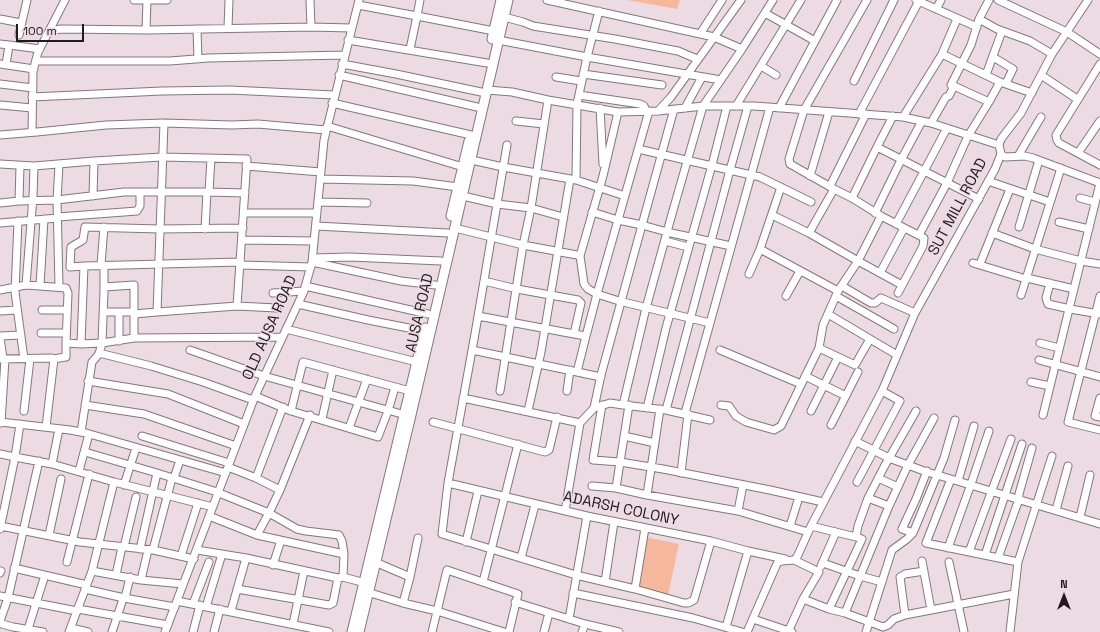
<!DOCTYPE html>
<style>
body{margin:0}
#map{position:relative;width:1100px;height:632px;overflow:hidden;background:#eddbe4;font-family:"Space Grotesk",sans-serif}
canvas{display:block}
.north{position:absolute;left:1044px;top:576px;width:40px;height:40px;-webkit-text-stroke:3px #eddbe4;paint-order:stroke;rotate:0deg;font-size:11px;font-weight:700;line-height:16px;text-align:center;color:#211b1e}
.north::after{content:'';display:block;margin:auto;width:14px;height:18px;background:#211b1e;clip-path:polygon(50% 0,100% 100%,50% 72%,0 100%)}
.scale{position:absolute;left:16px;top:24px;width:68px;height:18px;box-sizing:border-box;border:2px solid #211b1e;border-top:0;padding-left:5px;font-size:12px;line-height:14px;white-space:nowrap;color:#211b1e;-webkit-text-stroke:3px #eddbe4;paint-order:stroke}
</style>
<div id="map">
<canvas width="1100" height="632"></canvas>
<div class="north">N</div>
<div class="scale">100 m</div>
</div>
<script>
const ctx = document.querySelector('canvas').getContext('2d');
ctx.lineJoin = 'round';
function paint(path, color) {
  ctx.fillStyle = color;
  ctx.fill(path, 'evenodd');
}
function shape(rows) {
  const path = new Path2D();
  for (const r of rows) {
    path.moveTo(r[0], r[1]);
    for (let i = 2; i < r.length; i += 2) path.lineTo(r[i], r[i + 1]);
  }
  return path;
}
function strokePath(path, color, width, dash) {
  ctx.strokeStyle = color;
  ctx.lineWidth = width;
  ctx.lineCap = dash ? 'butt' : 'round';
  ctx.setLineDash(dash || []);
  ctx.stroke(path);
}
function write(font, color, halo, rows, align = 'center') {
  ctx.font = font + ' "Space Grotesk",sans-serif';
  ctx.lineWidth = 3;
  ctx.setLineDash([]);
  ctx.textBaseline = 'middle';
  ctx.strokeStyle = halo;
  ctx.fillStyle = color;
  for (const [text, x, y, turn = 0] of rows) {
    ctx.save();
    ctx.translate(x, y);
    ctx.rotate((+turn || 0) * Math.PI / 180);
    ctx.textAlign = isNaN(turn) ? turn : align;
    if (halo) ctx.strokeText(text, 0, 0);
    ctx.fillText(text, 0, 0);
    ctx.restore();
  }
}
const green = shape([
 [627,0,680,0,677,9],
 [641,536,679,544,668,595,630,588]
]);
const minor = shape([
 [134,0,147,0],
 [310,0,311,27],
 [420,0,417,16,494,31],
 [547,0,714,37,742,49,773,0],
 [916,0,977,27],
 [998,0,1067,32,1100,54],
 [358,5,417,16,410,49],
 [936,9,941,0],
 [599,11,587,57,721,80],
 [765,13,815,41],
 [504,17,523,22,533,26,615,39,678,51,697,59],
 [0,19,21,23],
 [979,19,997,29,1030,41,1052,54],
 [228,28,229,0],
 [197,29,198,59],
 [146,30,147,0,167,0],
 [49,31,65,0],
 [700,34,722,0],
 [19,35,27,0],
 [348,40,487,63],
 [498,40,587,57,577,104,576,180],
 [0,44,9,45],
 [942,54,1000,82,1032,93],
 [993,57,1013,69,1006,83],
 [36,61,170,61,208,58,344,55],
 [0,64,34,69],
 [342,64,396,74,481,92],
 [1100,64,1056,135,1057,140,1059,143,1100,165],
 [6,65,9,45,40,49],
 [761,66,776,75],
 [583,74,662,85],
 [339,75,477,107],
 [986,75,1002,31],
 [1041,75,1077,99],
 [556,77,581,81],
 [854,81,894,0],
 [0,84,33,88],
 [487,90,512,92,548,100,618,112],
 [579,95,640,104,644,106,646,111],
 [32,97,162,91,230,90,334,95],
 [989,102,1000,82],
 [332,103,471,135],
 [0,105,32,108],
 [736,106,801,0],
 [600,108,603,164],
 [685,108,702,77],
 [779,108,837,0],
 [658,111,671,97,741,0],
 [859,114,919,1],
 [903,117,942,54,957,19],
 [516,121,544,124],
 [931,123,946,97,949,96,954,86,951,85,971,45,979,19,989,0],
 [327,126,463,167],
 [32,132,33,71,38,52,49,31,61,29,149,30,311,27,351,28],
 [0,135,37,132,106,125,164,123],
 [507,145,476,328,448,483,442,534,576,575,635,589,684,603,688,603,694,600,711,541],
 [877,147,979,199],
 [638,149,760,177,811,202],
 [1078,153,1100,121],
 [1001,154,1005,157,1025,156,1033,158,1100,183],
 [1018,156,1041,117],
 [467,159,503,167,576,180,625,196],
 [0,164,34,166,94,161],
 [20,166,19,201,57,200,59,165],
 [246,166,321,172],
 [810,176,829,112],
 [320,179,413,181,458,187],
 [988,181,1050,202],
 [830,186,866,114],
 [834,189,852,198,881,216,924,238,923,246,898,293],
 [209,192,211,158],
 [93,196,94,161,162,157,247,159,237,306],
 [463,196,497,204,531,208,563,217],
 [852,198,877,147,893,116],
 [1080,198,1095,202],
 [318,202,367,203],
 [0,203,19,201],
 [592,212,618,220,642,225,674,109],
 [244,213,317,213],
 [875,213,901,160,922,121],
 [772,215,809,233,858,261,881,216],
 [58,217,137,211,140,206,140,192],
 [18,221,15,292,24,359],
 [1059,222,1089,229],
 [0,223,58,218],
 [896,224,947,128],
 [316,226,448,233],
 [1019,227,1039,160],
 [455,228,523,245,577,255,580,256,584,284,588,289,597,294,619,301,710,323],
 [205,229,207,192,245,193],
 [809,233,834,189,790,164,789,159,804,110,867,0],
 [992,233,1035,249,1081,261,1100,264],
 [919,235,947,183,968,136,989,102,954,86],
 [242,240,314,241],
 [665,241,688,247],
 [760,249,838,291],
 [580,256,603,176,618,112,658,111,703,106,754,106,903,117,931,123,999,145],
 [313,258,350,257,441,261],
 [312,262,401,281,435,285],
 [973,263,1026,279],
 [980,264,1010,189],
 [101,265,104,227],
 [241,265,311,267],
 [84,266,70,267,71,247,83,240,85,227,160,229,243,228],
 [880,273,904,228],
 [749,274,760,249,781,187],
 [1027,278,1074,289],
 [1050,283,1046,298,1048,304,1070,309,1100,314],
 [26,285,33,197,34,166],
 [40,286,44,219],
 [305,286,428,314],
 [842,286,871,303,875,303,881,298,915,313],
 [59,287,57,200,124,192,207,192],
 [104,287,104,265],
 [0,290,26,285,66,288,68,293,66,343],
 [273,293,304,291],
 [1021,295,1061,168],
 [786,296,800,271],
 [836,296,894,329],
 [1100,296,1068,422,1100,430],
 [298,304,368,320,424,331],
 [42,310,67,310],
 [0,311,17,310],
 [104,312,134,312],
 [157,312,237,306,277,308],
 [134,314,157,312,164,123,232,125,258,124,326,130],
 [828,314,897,355],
 [478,316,574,334,581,303,578,300,517,289,484,281],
 [286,329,417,362],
 [41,333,66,333],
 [574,334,586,336,577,372],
 [0,336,21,335],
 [586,336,597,294,649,111],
 [0,337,3,359],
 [870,339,855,365,819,348,823,325,838,291,858,261,902,285],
 [119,341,119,312],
 [1040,343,1059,348],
 [81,344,84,266,241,262],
 [190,350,264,376,409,416],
 [472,350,601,377],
 [720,350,801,384],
 [99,353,151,366,203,382,253,400],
 [0,359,52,358,54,359,46,427],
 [53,359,66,357,66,343,81,344,102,343,104,291,104,287,134,285,134,338,282,337],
 [1039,360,1100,377],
 [805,376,846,396],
 [88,381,168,394,244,424],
 [1031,382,1050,386],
 [500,391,523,245,531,208,548,100],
 [567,391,570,370],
 [255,396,291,411,378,437,388,411,395,387],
 [463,398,580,423],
 [1100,398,1095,416,1100,417],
 [85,405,144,414,236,446],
 [602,405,593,460,620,462,663,469,770,490,823,502],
 [623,405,646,308,672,214,703,106,742,49],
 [721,405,729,406,736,416,746,422,774,430,781,426,819,348],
 [283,407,256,478,280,490,310,415],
 [594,408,601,375,642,225,667,232,731,246],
 [647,408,666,328,712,165,727,106],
 [666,410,730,170,748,106],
 [24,411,30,359],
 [291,411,303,362,410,391],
 [528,411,541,352,570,179],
 [811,411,838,357],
 [685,413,770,107],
 [1043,415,1100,183],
 [322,419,333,370],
 [0,422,70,430,86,433,226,473],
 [433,422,545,452,549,450,557,417],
 [1,423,5,359],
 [831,425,858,372],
 [349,428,367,379],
 [59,429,52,464,114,482,92,571],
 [81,432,92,362,99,354,102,343,134,338],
 [142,436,229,463],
 [624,436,655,443],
 [855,441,889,458,924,471,1100,524],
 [85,452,157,473,214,491,269,513,297,529,306,531,339,535,342,541,344,554,343,577],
 [0,454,15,457,20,424],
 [228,467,256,478],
 [79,471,89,434],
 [681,473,688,414],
 [174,478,180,460],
 [878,478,898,487],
 [951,479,926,543,1018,562,1010,632],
 [958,481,974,426],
 [114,482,213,507],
 [857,482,900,401,882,391],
 [448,483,587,516,711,541,748,551,785,559],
 [124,485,136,448],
 [592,486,616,488,647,495,738,511,743,485],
 [616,488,629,405],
 [647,495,660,409],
 [889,506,908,465,934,418],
 [1056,510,1068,466],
 [565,511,580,423,594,408,610,403,623,405,666,410,710,420],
 [738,511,808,532],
 [209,516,257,535,344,554],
 [1080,517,1090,475],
 [0,526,80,542,153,550,194,559],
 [790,526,799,497],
 [811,526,856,537],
 [0,529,15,457,52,464],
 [913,533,944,458,955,420],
 [49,535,61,479],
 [257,535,269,513,280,490],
 [466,542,478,491],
 [124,547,136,497],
 [948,548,971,484,989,431],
 [140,549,157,473],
 [153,550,172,478],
 [197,550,246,558,338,578,343,577,369,584],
 [969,552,1011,439],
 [985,555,1022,444],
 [181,556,198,503],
 [521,558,535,505],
 [998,558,1019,499,1019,494,1032,448],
 [922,561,931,610],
 [67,562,89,474],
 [375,562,410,577,403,603],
 [949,562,964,632],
 [1018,562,1052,456],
 [823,563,860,576,882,582],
 [273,565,281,540],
 [821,566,836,532],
 [14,568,87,585],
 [0,573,1,571],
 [116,575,122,547],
 [410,577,418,538],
 [141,580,148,550],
 [483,582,518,444],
 [605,582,614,522],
 [85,589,124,598,175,607],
 [237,589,329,605,333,603,338,578],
 [635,589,645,528],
 [364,591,403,603,437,611,504,632],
 [573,593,693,618,742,632],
 [0,596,77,611],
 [803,599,829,609,845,613,883,627,888,625,894,619,905,615,1014,594],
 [177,601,329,632],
 [515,602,585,624,582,632],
 [193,604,209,562],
 [206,607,222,554],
 [78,609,168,625],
 [829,609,862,539,856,537,858,526,868,498,884,467,916,411],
 [231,611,246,558],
 [845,613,889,506,868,498],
 [905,615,900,577,905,574,924,571],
 [569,619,587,516],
 [753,619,792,632],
 [0,621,8,598,39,461],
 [0,622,2,624,13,627,43,632],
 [293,624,304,571],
 [585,624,619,632],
 [726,627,748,551],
 [71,628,88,632],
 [28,629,45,575],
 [69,632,92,571,141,580,183,584],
 [112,632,123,599,126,594,130,577],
 [165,632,255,396,304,291,312,262,324,140,359,0],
 [193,632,200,605],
 [214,632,220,609],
 [432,632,447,570,518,594,509,632],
 [544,632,549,613],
 [747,632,776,566,778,562,782,561,794,560,797,557,811,526,882,391,915,313,995,169,1001,154,999,145,1001,139,1021,113,1052,54,1088,0],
 [788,632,803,599,819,572,794,560],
 [866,632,892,550,907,539,913,533,902,529,916,499,927,471]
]);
const major = shape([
 [492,39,501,0],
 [451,216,469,141],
 [352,632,425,328],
 [359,632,411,415,508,0]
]);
const streetNames = [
 ["SUT MILL ROAD",958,207,-62],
 ["AUSA ROAD",420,313,-77],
 ["OLD AUSA ROAD",270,328,-66],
 ["ADARSH COLONY",621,509,12]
];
paint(green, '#f6b89c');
strokePath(minor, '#86757e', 9);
strokePath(major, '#86757e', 11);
strokePath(minor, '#fff', 7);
strokePath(major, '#fff', 9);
write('15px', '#211b1e', '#eddbe4', streetNames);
</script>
